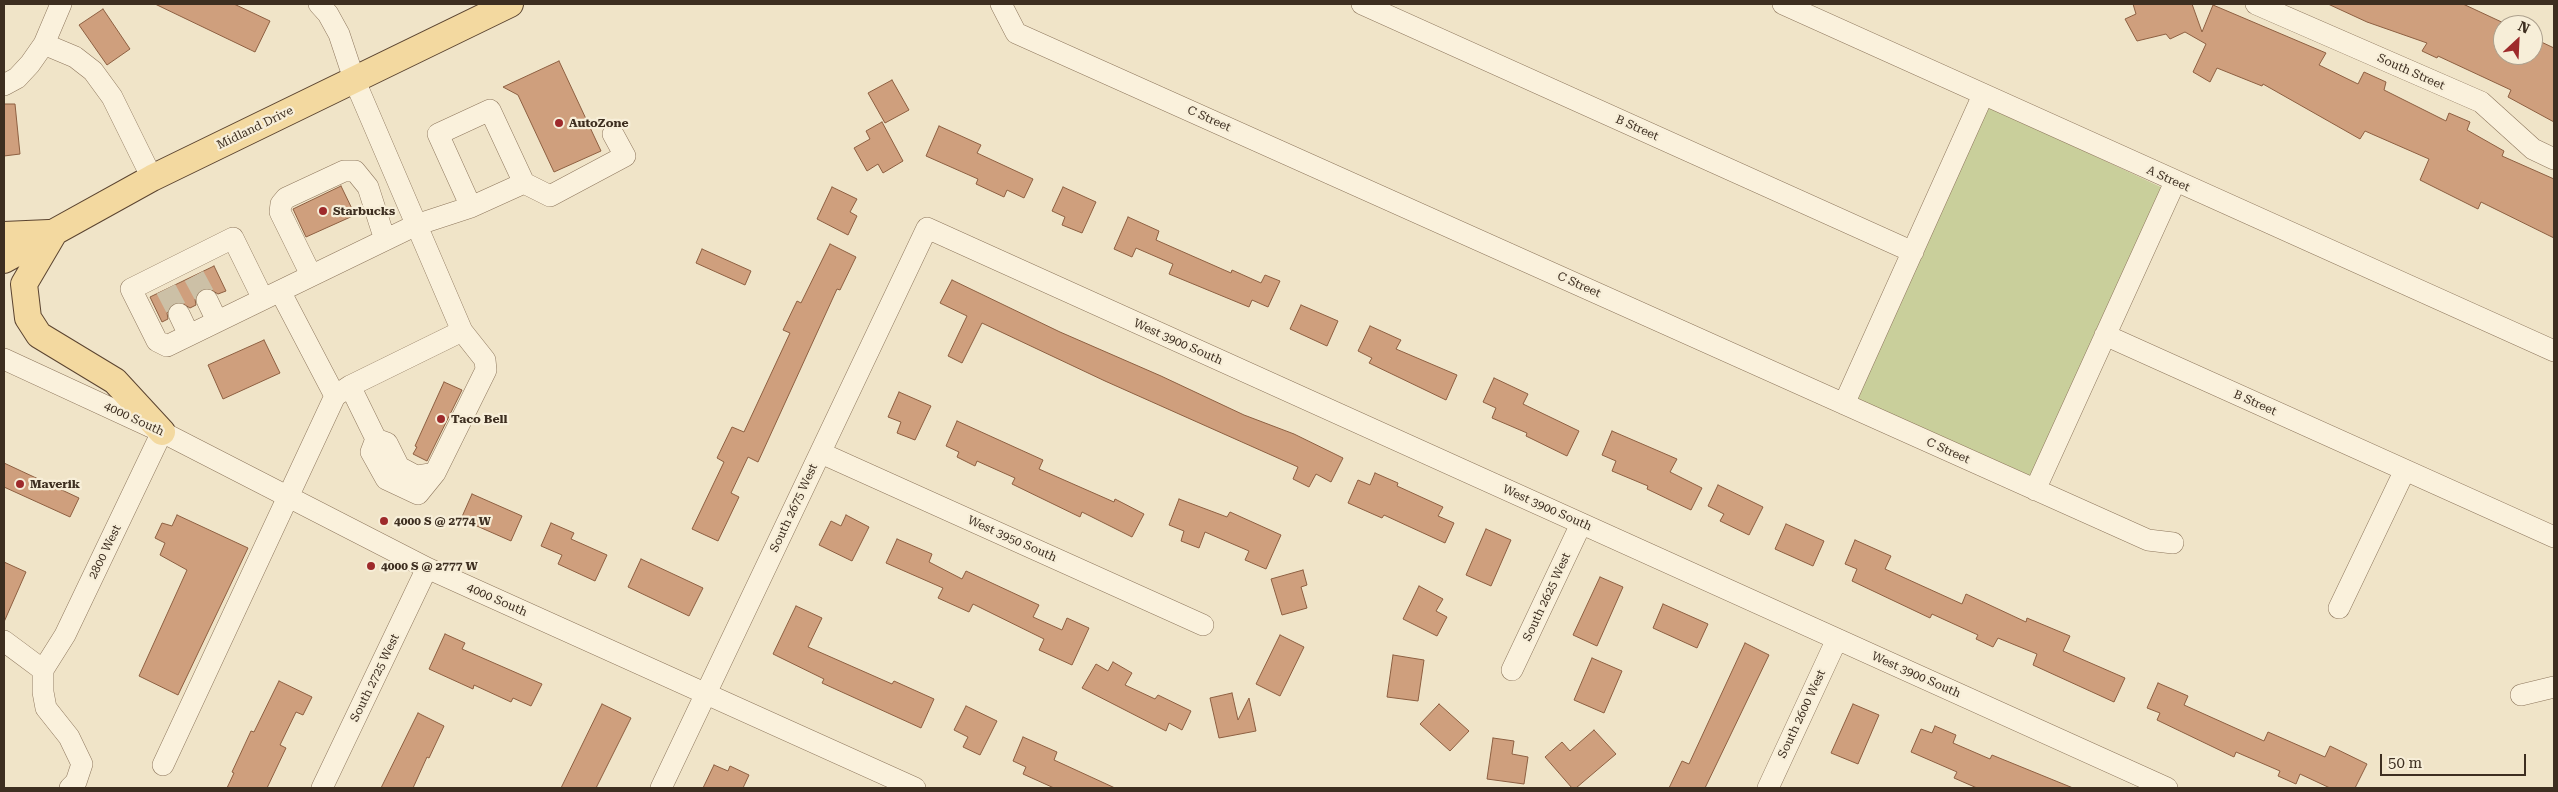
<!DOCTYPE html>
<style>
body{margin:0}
#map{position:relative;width:2558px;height:792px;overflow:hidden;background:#f0e4c8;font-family:"Roboto Serif",serif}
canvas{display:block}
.frame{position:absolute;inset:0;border:5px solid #3d2e20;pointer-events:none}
.north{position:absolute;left:2493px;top:15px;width:50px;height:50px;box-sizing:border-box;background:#f7eed8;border:1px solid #ada18e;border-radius:50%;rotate:25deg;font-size:14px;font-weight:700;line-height:20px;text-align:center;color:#3d2e20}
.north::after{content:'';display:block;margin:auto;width:18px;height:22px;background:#9e2a2b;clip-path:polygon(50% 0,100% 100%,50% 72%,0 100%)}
.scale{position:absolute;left:2380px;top:754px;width:146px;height:22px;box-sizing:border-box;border:2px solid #3d2e20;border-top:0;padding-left:6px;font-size:15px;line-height:18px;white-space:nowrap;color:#3d2e20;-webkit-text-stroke:4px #f7eed8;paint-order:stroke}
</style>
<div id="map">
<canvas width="2558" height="792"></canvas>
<div class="frame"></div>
<div class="north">N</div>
<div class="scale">50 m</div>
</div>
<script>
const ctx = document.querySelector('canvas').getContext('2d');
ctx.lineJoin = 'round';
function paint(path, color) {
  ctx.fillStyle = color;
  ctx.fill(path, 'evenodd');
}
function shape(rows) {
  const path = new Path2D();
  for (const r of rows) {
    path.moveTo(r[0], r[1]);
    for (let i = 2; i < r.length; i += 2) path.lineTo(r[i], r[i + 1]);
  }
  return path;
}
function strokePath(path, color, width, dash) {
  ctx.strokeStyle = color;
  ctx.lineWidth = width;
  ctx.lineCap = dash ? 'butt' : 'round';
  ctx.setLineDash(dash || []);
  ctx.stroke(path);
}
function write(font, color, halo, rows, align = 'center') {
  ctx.font = font + ' "Roboto Serif",serif';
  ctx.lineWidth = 4.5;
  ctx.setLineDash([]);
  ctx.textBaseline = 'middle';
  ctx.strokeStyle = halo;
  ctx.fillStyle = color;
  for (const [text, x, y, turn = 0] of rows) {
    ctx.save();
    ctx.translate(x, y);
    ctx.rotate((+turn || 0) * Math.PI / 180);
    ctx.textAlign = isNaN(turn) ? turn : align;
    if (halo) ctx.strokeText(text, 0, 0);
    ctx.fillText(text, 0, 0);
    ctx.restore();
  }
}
const green = shape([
 [1984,104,2165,189,2033,478,1852,397]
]);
const building = shape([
 [155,4,234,4,270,21,255,52,155,4],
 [2133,4,2192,4,2202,32,2213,5,2326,53,2319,65,2358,84,2364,72,2386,82,2384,90,2446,121,2449,113,2470,122,2467,130,2504,151,2502,156,2554,179,2554,238,2481,202,2478,209,2420,180,2429,159,2365,131,2360,139,2263,84,2262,86,2217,68,2210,82,2193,72,2206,44,2185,32,2170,39,2166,34,2137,41,2125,19,2136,14,2133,4],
 [2328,4,2463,4,2508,25,2503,25,2503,55,2533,55,2533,46,2537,40,2554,48,2554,122,2508,97,2511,90,2438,56,2437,58,2422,51,2427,43,2367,22,2328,4],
 [103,9,130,49,107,65,79,25,103,9],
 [559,61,601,151,554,172,518,95,503,87,559,61],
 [892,80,909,110,885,123,868,93,892,80],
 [4,104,15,104,20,154,4,156,4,104],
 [882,122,903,161,883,173,878,164,867,171,854,148,870,139,866,131,882,122],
 [939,126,981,145,977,153,1033,179,1024,198,1007,190,1004,197,976,184,978,179,926,156,939,126],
 [341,186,355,215,306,237,293,209,341,186],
 [832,187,857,199,850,212,857,216,848,235,817,219,832,187],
 [1063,187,1096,202,1082,233,1062,225,1065,217,1052,211,1063,187],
 [1128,217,1159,231,1156,240,1231,273,1232,270,1261,283,1265,275,1280,281,1268,307,1252,300,1249,307,1169,274,1173,264,1136,248,1132,257,1114,249,1128,217],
 [830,244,856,257,840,290,837,289,758,462,748,457,731,493,739,497,718,541,692,529,724,462,717,458,732,427,744,432,790,333,783,330,797,301,801,303,830,244],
 [702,249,751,271,745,285,696,263,702,249],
 [214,266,226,291,218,294,208,288,201,289,195,299,196,305,190,308,180,302,173,303,167,313,168,319,162,322,150,297,214,266],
 [952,280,1060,332,1161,376,1244,415,1294,434,1343,458,1331,482,1316,474,1309,487,1293,479,1298,467,1105,381,982,323,962,363,948,356,967,316,940,303,952,280],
 [1301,305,1338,321,1327,346,1290,329,1301,305],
 [1370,326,1401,340,1396,349,1457,375,1446,400,1369,363,1372,358,1358,351,1370,326],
 [264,340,280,373,223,399,208,365,264,340],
 [1494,378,1528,394,1523,404,1579,431,1567,456,1526,436,1527,433,1492,418,1496,408,1483,402,1494,378],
 [444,382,462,390,427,461,413,454,417,447,415,446,444,382],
 [899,392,931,406,915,440,897,433,901,422,888,417,899,392],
 [957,421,1043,460,1039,469,1114,502,1115,499,1144,514,1132,537,1082,512,1080,517,1012,484,1015,478,977,461,975,466,957,457,959,452,946,446,957,421],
 [1612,431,1677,459,1670,472,1702,488,1691,510,1647,489,1648,486,1612,471,1616,461,1602,455,1612,431],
 [4,463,79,498,70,517,4,487,4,463],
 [1375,473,1398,483,1397,486,1443,507,1438,516,1454,523,1445,543,1384,515,1382,518,1348,503,1358,480,1370,485,1375,473],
 [1718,485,1763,507,1749,535,1720,521,1724,514,1708,506,1718,485],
 [472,494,522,516,511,541,461,519,472,494],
 [1179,499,1227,517,1230,512,1281,535,1266,569,1245,560,1249,551,1205,532,1199,548,1181,541,1184,531,1169,525,1179,499],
 [177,515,248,548,178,695,139,676,187,570,160,555,165,543,155,538,162,523,172,526,177,515],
 [846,515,869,527,852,561,819,545,831,521,841,526,846,515],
 [551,523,574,533,571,539,607,555,595,581,558,564,562,555,541,546,551,523],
 [1786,524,1824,541,1813,566,1775,549,1786,524],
 [1486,529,1511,540,1491,586,1466,575,1486,529],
 [897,539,932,554,929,562,962,579,966,571,1039,605,1033,617,1062,630,1067,618,1089,628,1072,665,1039,650,1044,639,973,604,969,612,938,598,943,588,886,563,897,539],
 [1855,540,1891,556,1885,569,1962,604,1966,594,2026,622,2027,618,2070,636,2063,651,2125,678,2114,702,2033,665,2037,654,1998,638,1993,647,1976,639,1978,635,1932,614,1930,618,1852,581,1857,569,1845,564,1855,540],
 [641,559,703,588,689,616,628,587,641,559],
 [4,562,26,572,4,622,4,562],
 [1303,570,1307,585,1301,587,1307,608,1282,615,1271,579,1303,570],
 [1600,577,1623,587,1597,646,1573,635,1600,577],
 [1419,586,1443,599,1436,611,1447,617,1437,636,1403,619,1419,586],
 [1663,604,1708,624,1697,648,1653,628,1663,604],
 [796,606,822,618,808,647,892,684,894,681,934,699,921,728,822,683,824,679,773,654,796,606],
 [445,634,465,643,462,649,542,684,531,706,513,698,511,702,474,685,473,689,429,669,445,634],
 [1280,635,1304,647,1280,696,1256,684,1280,635],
 [1745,643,1769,655,1705,788,1669,788,1682,761,1689,764,1745,643],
 [1393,655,1424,660,1418,701,1387,697,1393,655],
 [1592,658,1622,671,1604,713,1574,700,1592,658],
 [1113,662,1132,673,1125,685,1155,699,1158,695,1191,711,1182,730,1169,723,1166,731,1082,688,1096,664,1108,671,1113,662],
 [279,681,312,697,303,715,296,712,280,745,286,748,267,788,227,788,234,773,232,772,251,731,254,732,279,681],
 [2158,683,2188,696,2184,705,2264,741,2268,732,2325,757,2330,746,2367,764,2355,788,2330,788,2300,774,2296,784,2278,776,2280,771,2236,752,2234,757,2157,720,2160,713,2147,708,2158,683],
 [1232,693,1238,720,1249,698,1256,731,1219,738,1210,698,1232,693],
 [602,704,631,718,596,788,561,788,602,704],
 [1439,704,1469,731,1450,751,1420,724,1439,704],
 [1853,704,1879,715,1858,764,1831,753,1853,704],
 [966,706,997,721,980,755,963,747,968,737,954,730,966,706],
 [418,713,444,726,429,758,427,757,413,788,381,788,418,713],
 [1935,726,1956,735,1953,743,1990,759,1992,755,2073,788,1977,788,1954,778,1957,772,1911,752,1921,729,1932,733,1935,726],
 [1594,730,1616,754,1576,788,1572,788,1545,757,1562,742,1570,751,1594,730],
 [1023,737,1057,752,1054,760,1115,788,1054,788,1023,774,1026,767,1013,761,1023,737],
 [1493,738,1514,741,1512,754,1528,757,1524,784,1487,779,1493,738],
 [714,765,728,771,730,766,749,775,743,788,703,788,714,765]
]);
const minorTunnel = shape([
 [194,276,207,300],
 [166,289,179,314]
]);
const minor = shape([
 [319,4,328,14,339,34,354,79,462,331,350,386,335,396],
 [1001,4,1016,33,2148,540,2173,543],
 [1362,4,1913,252],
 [1783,4,2554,351],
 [2256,4,2481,102,2533,149,2554,159],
 [44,44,75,57,93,71,112,97,152,178],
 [4,85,17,78,30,64,44,44,61,4],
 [524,183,550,196,625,156,613,134],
 [311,275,280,212,281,204,286,198,344,171,355,171,368,187,385,240],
 [263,299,233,238,131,289,157,341,167,346,280,291],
 [207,300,217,321],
 [179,314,189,335],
 [2105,335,2554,537],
 [4,359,162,432,427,568,915,788],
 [350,386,376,439,371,452,386,479,418,494,435,473,486,370,485,360,462,331],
 [1844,404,1983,95],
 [376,439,387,443,399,467,416,476,435,473],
 [821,453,1203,625],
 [2035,490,2175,182],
 [2339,608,2405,470],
 [4,641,43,670],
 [43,670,65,635,162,432],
 [43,670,43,692,46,708,69,737,82,764,76,782,70,788],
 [1512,670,1581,524],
 [2521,695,2554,687],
 [163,765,335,396,280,291,416,225,471,207,524,183,490,110,438,134,471,207],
 [322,788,427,568],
 [661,788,927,228,2167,788],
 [1768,788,1837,639]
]);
const major = shape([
 [54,233,24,284,28,318,39,335,115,381,162,432],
 [4,235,49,233],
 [4,260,152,178,510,4]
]);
const markers = [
 [559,123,5,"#9e2a2b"],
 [323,211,5,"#9e2a2b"],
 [441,419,5,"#9e2a2b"],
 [20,484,5,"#9e2a2b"],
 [384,521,5,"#9e2a2b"],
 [371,566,5,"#9e2a2b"]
];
const streetNames = [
 ["South Street",2411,72,24],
 ["C Street",1209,119,24],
 ["Midland Drive",255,128,-26],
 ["B Street",1637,128,24],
 ["A Street",2168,179,24],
 ["C Street",1579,285,24],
 ["West 3900 South",1178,342,24],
 ["B Street",2255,403,24],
 ["4000 South",134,419,25],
 ["C Street",1948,451,24],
 ["South 2675 West",794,508,-65],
 ["West 3900 South",1547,508,24],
 ["West 3950 South",1012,539,24],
 ["2800 West",105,552,-64],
 ["South 2625 West",1547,597,-65],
 ["4000 South",497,600,24],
 ["West 3900 South",1916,675,24],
 ["South 2725 West",375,678,-64],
 ["South 2600 West",1802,714,-65]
];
const poiNames = [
 ["AutoZone",569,123],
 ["Starbucks",333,211],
 ["Taco Bell",451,419],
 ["Maverik",30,484],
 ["4000 S @ 2774 W",394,521],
 ["4000 S @ 2777 W",381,566]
];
paint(green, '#c9cf9b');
paint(building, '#cf9f7d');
strokePath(building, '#8d5f41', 1);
strokePath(minorTunnel, '#ccc0a6', 21, [21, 11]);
strokePath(minor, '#8d765c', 22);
strokePath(major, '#5b4430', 28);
strokePath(minor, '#faf1dc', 21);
strokePath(major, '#f3d9a0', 26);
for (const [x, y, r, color] of markers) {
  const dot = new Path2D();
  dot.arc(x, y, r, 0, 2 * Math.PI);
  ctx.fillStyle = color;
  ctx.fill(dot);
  strokePath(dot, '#f7eed8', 2);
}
write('12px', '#3d2e20', '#f7eed8', streetNames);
write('bold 12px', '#3d2e20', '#f7eed8', poiNames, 'left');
</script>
